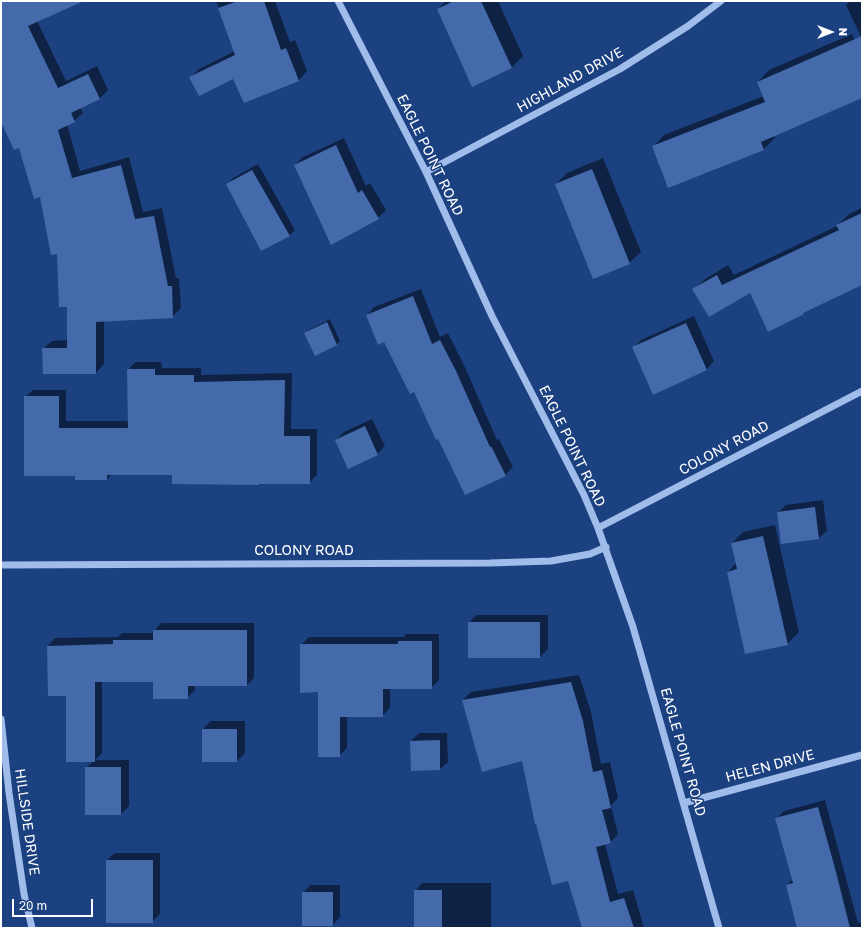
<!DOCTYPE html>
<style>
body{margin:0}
#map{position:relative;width:863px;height:929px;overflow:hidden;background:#1c4181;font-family:"Golos Text",sans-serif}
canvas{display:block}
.frame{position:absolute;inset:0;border:2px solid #fff;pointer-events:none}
.north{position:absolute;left:811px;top:12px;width:40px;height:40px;-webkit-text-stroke:3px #1c4181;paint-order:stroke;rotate:90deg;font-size:11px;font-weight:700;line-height:16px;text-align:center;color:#fff}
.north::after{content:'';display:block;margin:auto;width:14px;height:18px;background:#fff;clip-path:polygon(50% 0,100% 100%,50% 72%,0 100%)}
.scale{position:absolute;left:12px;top:899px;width:81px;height:18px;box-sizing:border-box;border:2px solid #fff;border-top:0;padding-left:5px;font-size:12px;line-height:14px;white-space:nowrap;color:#fff;-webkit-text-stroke:3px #1c4181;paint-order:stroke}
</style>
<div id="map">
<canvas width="863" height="929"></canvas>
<div class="frame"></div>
<div class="north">N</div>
<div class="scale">20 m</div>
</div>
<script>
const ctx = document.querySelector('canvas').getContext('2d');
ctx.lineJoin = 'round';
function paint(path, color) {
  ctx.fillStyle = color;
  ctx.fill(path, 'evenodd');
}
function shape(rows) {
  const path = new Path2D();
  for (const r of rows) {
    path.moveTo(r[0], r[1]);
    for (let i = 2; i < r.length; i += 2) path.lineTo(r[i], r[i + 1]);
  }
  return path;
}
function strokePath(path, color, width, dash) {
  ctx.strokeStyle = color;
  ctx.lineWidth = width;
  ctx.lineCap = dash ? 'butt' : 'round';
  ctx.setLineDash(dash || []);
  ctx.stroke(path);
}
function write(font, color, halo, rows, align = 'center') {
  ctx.font = font + ' "Golos Text",sans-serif';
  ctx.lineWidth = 3;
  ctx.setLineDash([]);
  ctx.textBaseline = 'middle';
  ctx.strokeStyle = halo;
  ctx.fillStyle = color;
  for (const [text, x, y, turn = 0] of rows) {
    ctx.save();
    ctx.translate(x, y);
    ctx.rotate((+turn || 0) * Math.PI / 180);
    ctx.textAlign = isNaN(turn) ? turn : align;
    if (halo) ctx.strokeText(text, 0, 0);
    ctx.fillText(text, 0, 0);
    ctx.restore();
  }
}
const shadow = shape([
 [1,1,73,1,37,21,66,81,97,66,108,90,100,98,80,107,83,113,74,121,67,124,80,171,129,157,143,212,162,208,176,278,179,278,181,308,172,317,104,320,104,364,96,373,43,349,52,341,68,340,68,306,58,252,41,196,20,146,1,120],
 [216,1,275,1,290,42,295,40,307,71,299,80,244,102,234,78,191,77,199,69,235,51],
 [446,1,498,1,523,56,512,67,438,9],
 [850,1,862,1,862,39,846,5],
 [852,34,862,57,862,97,774,135,775,138,764,149,668,186,653,147,664,135,764,96,758,82,769,70],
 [344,138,366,186,370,183,386,210,378,218,295,165,303,157],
 [603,158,641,252,629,263,556,184,567,173],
 [258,164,295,230,289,236,227,185,233,178],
 [862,208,862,279,807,309,803,313,750,292,694,290,705,279,728,265,734,275,837,226,849,214],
 [421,289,440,337,448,333,463,363,497,440,499,439,513,467,505,475,415,390,385,341,367,315,374,307],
 [694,316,714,361,707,369,654,393,633,348,641,340],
 [330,319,340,341,337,344,316,355,306,333,309,330],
 [135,362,161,362,162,368,201,368,201,375,292,373,291,429,317,429,317,475,309,483,173,474,112,474,107,479,76,475,25,397,33,390,66,390,66,421,129,421,128,370],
 [372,419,385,446,377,454,336,440,344,432],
 [823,500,827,531,819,538,782,543,778,512,786,505],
 [775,525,799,632,787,644,728,572,736,563,732,543,743,532],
 [862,553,862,587,861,587],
 [476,615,548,615,548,649,540,657,469,657,469,623],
 [161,623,254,623,254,678,247,685,195,685,195,690,187,698,154,681,102,681,102,753,95,760,129,760,129,806,121,814,86,814,86,768,93,761,48,646,55,638,118,637,122,633,154,633,154,631],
 [406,634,439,634,439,680,431,688,390,688,390,708,382,716,347,716,347,748,339,756,319,691,301,645,309,637,404,637],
 [579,675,591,712,601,764,610,762,618,798,611,806,618,834,610,843,605,844,618,894,633,890,644,928,583,928,568,880,522,760,463,700,471,692],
 [211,721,245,721,245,753,237,761,203,729],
 [419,733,447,733,448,762,440,769,411,741],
 [825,800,858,923,862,922,862,928,809,928,787,885,793,879,776,819,784,811],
 [115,853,160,853,160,914,152,922,107,860],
 [422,883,491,883,491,928,415,928,415,891],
 [310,885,340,885,340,917,333,925,303,893]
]);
const building = shape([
 [1,1,84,1,28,26,58,88,88,74,100,99,71,113,75,122,58,130,72,178,121,165,135,219,154,216,168,286,172,286,173,318,96,322,96,374,43,374,42,348,67,348,67,307,59,307,57,254,51,255,40,197,34,199,19,148,14,150,1,122],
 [238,1,264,1,281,50,286,48,299,81,244,103,233,79,199,96,189,77,235,55,218,8],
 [454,1,481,1,512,68,472,87,437,9],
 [862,36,862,98,761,142,764,150,668,188,652,146,765,102,757,82],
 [336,145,358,193,362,190,379,219,331,245,294,165],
 [592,169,630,264,593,279,555,184],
 [252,170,290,236,261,251,226,184],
 [862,213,862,285,803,313,804,314,768,332,750,293,709,317,692,289,717,275,722,285,839,230,836,225],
 [413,296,432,344,440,340,456,371,490,447,491,446,506,476,465,495,438,439,436,440,414,392,410,394,384,342,378,345,366,315],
 [327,322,337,345,315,356,304,333],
 [686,323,707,370,653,395,632,347],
 [127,369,155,369,155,375,194,375,194,382,285,380,284,436,310,436,310,484,259,484,259,485,172,484,172,475,107,475,107,480,75,480,75,476,24,476,24,396,59,396,59,428,128,428],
 [365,426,378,455,348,469,335,440],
 [815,507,819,539,781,544,777,512],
 [763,536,788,645,745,654,727,572,737,569,731,543],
 [468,622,540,622,540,658,468,658],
 [153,630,247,630,247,686,188,686,188,699,153,699,153,682,95,682,95,762,66,762,66,696,48,696,47,646,113,644,113,640,153,640],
 [398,641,432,641,432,689,383,689,383,717,340,717,340,757,318,757,318,692,300,693,300,644,398,644],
 [571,682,583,721,593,772,602,770,611,808,602,810,611,843,596,847,610,902,624,898,634,928,582,928,568,881,552,885,536,824,535,824,522,761,482,772,462,700],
 [202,729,237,729,237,762,202,762],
 [440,740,440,770,411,771,410,741],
 [85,767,121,767,121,815,85,815],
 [818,807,836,872,850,928,797,928,786,885,793,883,775,818],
 [106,860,153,860,153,923,106,923],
 [414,890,442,890,442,928,414,928],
 [302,892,333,892,333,926,302,926]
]);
const minor = shape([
 [338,1,426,172,492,316,584,495,598,528,633,627,719,928],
 [426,172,620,69,688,26,721,1],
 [598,528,862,391],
 [1,565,490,563,551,561,590,554,606,547],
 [1,719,9,793,24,894,32,928],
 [684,803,862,755]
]);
const streetNames = [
 ["HIGHLAND DRIVE",570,80,-29],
 ["EAGLE POINT ROAD",430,155,64],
 ["EAGLE POINT ROAD",572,446,64],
 ["COLONY ROAD",724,448,-28],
 ["COLONY ROAD",304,551],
 ["EAGLE POINT ROAD",683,752,74],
 ["HELEN DRIVE",770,766,-15],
 ["HILLSIDE DRIVE",27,822,82]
];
paint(shadow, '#0007');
paint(building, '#446aab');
strokePath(minor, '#a0bcea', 7);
write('14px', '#fff', '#1c4181', streetNames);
</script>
